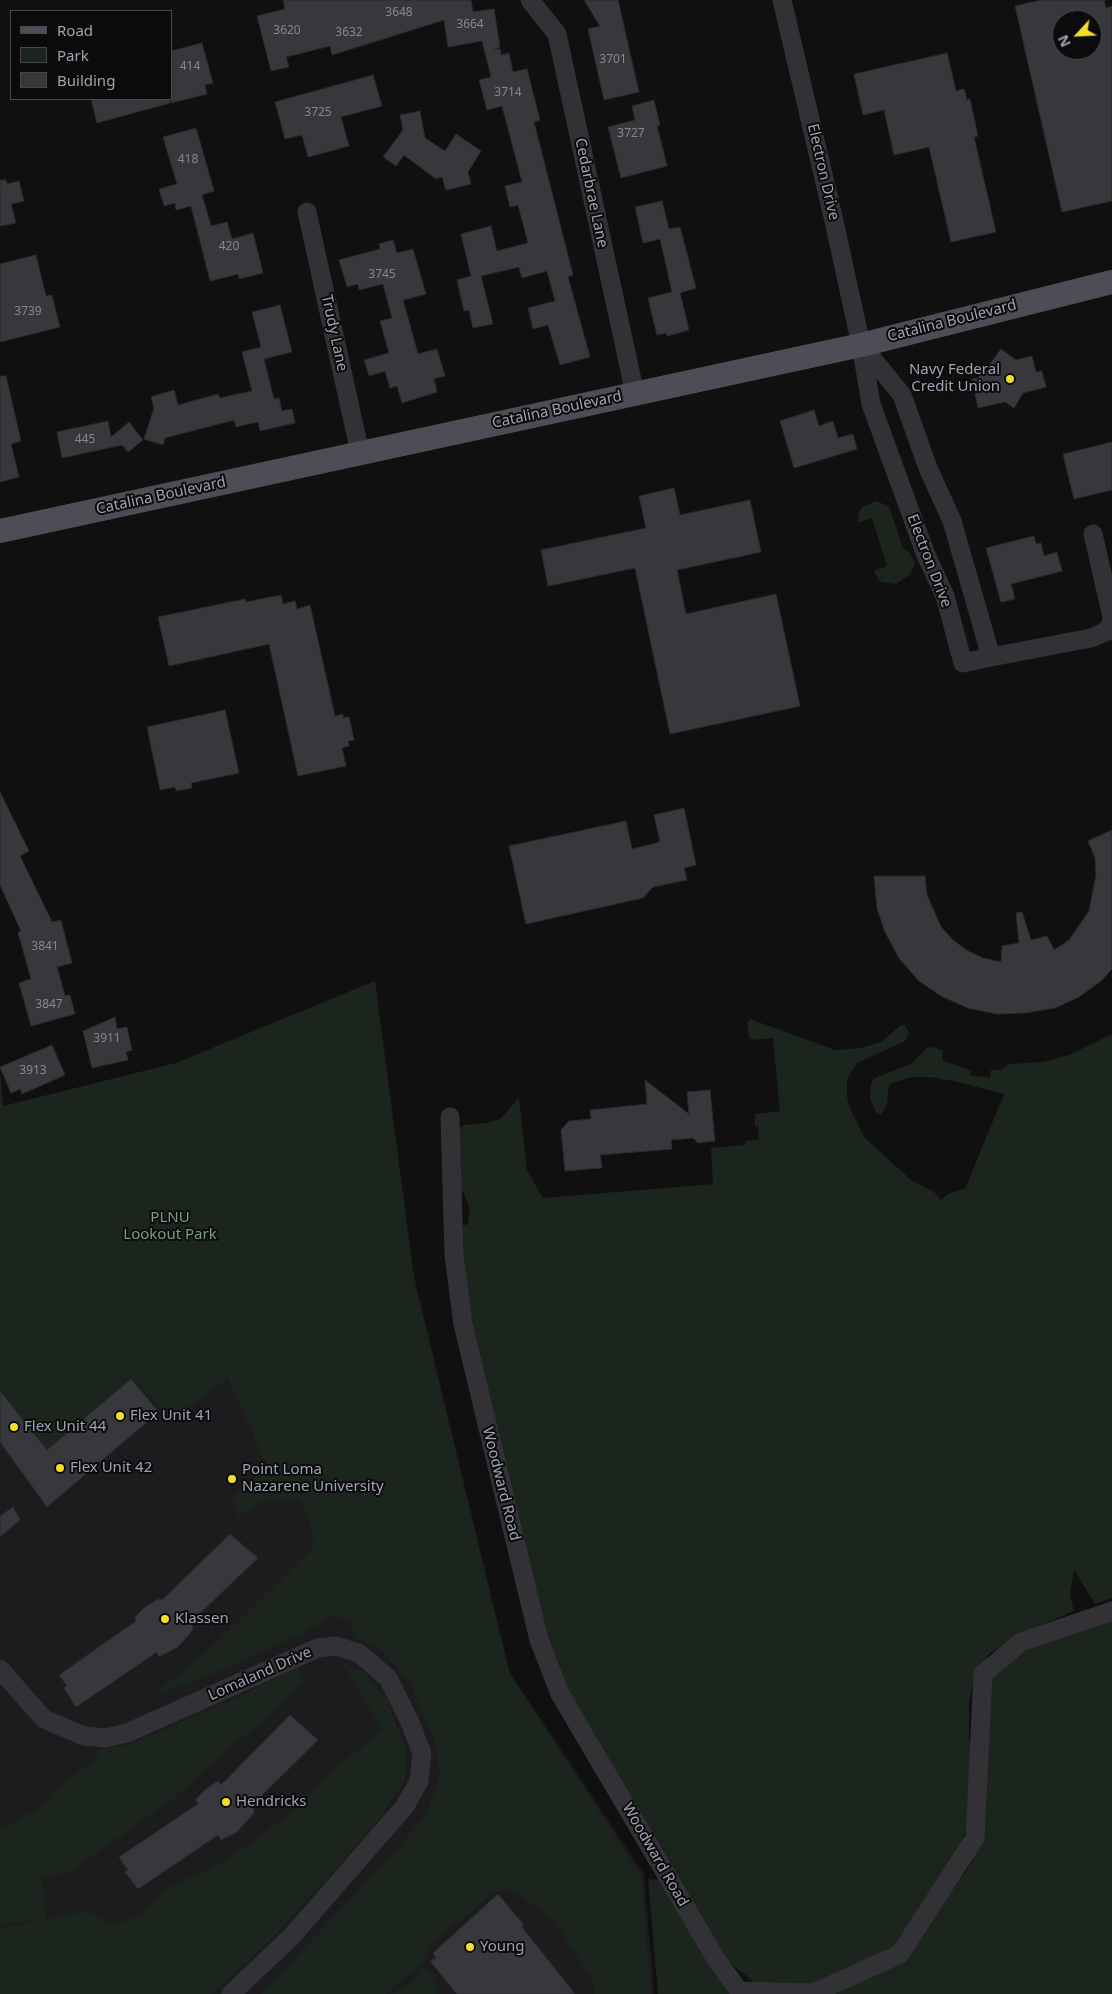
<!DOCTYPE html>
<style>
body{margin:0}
#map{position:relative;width:1112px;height:1994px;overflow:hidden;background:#101011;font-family:"Noto Sans",sans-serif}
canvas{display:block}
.legend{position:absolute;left:10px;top:10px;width:162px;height:90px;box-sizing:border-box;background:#0b0b0c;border:1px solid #47474e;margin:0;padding:6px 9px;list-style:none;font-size:15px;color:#a1a2b2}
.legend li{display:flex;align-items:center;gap:10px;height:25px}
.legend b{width:25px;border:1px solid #47474e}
.north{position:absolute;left:1052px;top:10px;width:50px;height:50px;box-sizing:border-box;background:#0b0b0c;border:1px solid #47474e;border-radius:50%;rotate:245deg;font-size:14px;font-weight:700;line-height:20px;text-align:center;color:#a1a2b2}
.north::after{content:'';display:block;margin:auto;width:18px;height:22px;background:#f2dd27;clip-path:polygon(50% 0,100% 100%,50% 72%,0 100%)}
</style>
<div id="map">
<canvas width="1112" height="1994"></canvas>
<ul class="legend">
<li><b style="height:6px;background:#4d4d55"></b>Road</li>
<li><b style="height:14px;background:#1c241e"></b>Park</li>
<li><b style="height:14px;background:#37373c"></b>Building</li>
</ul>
<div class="north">N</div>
</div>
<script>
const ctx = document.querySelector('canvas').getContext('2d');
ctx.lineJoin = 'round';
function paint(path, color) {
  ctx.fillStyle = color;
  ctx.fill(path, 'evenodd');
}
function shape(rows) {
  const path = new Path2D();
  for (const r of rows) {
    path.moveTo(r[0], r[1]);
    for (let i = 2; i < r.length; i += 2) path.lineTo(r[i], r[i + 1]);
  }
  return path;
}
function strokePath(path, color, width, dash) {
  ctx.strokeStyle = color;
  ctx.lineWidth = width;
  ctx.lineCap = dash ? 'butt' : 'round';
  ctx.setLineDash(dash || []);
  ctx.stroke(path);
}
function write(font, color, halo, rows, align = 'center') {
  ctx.font = font + ' "Noto Sans",sans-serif';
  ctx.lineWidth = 4;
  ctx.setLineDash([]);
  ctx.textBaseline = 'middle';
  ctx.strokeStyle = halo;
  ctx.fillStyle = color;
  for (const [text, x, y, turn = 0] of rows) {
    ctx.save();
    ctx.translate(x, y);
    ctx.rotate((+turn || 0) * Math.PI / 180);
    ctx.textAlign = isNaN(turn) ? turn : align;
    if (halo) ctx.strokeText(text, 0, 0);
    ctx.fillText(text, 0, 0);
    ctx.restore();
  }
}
const built = shape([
 [375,981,402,1226,510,1673,644,1874,654,1994,0,1994,0,1107,176,1063]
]);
const green = shape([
 [876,501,889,506,903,548,910,553,915,564,909,575,896,584,881,582,875,574,874,571,887,566,872,518,858,523,858,515,862,507],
 [375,981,415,1285,509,1673,641,1876,651,1994,594,1994,593,1980,553,1919,525,1898,505,1889,490,1895,431,1944,422,1962,386,1994,261,1994,384,1864,426,1815,440,1776,435,1741,411,1685,384,1652,355,1638,352,1624,333,1615,300,1635,211,1675,151,1697,210,1649,314,1547,309,1518,299,1497,284,1502,265,1500,238,1516,232,1498,267,1466,228,1378,172,1421,133,1379,32,1463,0,1428,0,1067,3,1106,176,1063],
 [750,1019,835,1050,861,1048,881,1042,901,1025,905,1025,909,1033,905,1041,857,1063,847,1079,847,1097,851,1111,865,1138,911,1180,934,1192,941,1200,949,1193,965,1189,1004,1094,958,1082,930,1077,911,1077,889,1084,887,1104,881,1115,876,1112,870,1098,871,1083,875,1078,911,1064,927,1048,934,1047,943,1051,942,1060,971,1071,970,1075,990,1078,991,1070,1001,1070,1009,1064,1043,1062,1069,1055,1112,1034,1112,1598,1095,1604,1074,1570,1070,1595,1074,1611,1017,1635,989,1654,976,1673,969,1701,969,1738,973,1755,973,1808,961,1844,913,1927,888,1953,809,1989,758,1985,721,1956,553,1665,461,1291,458,1227,468,1224,470,1209,464,1194,460,1189,459,1128,465,1125,486,1123,500,1119,519,1098,527,1170,543,1198,713,1184,711,1148,745,1145,746,1141,759,1139,758,1127,755,1127,755,1114,780,1111,773,1038,752,1040,749,1037,747,1023],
 [1112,1616,1112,1994,823,1994,912,1948,973,1861,986,1815,986,1727,989,1678,1025,1646],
 [342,1663,364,1672,387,1700,406,1749,405,1781,374,1826,268,1943,211,1994,0,1994,0,1928,88,1911,115,1925,146,1911,170,1886,211,1869,259,1838,303,1803,342,1762,377,1735,382,1729],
 [299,1670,302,1683,260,1723,226,1750,174,1798,71,1871,42,1878,46,1919,0,1925,0,1829,13,1824,53,1799,51,1792,95,1760,100,1749,131,1744,242,1695,281,1675],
 [648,1879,661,1880,730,1994,658,1994],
 [422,1966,440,1989,435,1994,392,1994,417,1978]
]);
const building = shape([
 [283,0,471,0,473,12,494,9,500,47,494,50,500,49,501,55,509,53,513,72,527,69,540,120,534,122,573,275,568,277,590,357,560,365,548,325,533,329,528,308,555,301,547,271,522,278,519,267,481,276,493,324,473,328,469,310,464,311,457,280,471,276,461,234,491,226,497,251,528,243,518,205,510,207,505,186,522,182,502,106,487,110,479,80,491,77,482,41,448,47,444,20,332,55,330,46,286,57,289,67,271,71,257,16,285,9,283,0],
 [584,0,618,0,639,92,604,100,588,29,600,26,584,0],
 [1041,0,1104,0,1106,8,1112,6,1112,201,1062,212,1015,6,1041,0],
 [1062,20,1092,20,1092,50,1062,50,1062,20],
 [202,43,213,83,205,85,207,94,171,103,171,51,202,43],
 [947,53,956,91,964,89,967,100,970,99,978,136,974,137,996,232,951,242,929,147,894,155,884,110,863,115,854,74,947,53],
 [373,75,382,106,341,117,349,146,308,157,302,135,285,139,275,102,373,75],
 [91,99,170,99,170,103,97,123,91,99],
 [654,100,660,125,657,126,667,166,621,178,608,127,635,120,632,106,654,100],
 [420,111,425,138,445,151,456,134,481,151,468,172,471,184,446,190,442,177,436,179,404,155,396,166,383,157,403,130,400,115,420,111],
 [196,128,214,191,202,195,211,226,227,222,232,239,253,233,263,273,239,279,238,274,210,281,191,206,176,210,175,203,164,206,159,189,177,184,163,137,196,128],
 [0,180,6,180,7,184,19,181,24,201,11,204,16,223,0,226,0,180],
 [662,201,669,229,680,227,696,288,680,293,689,330,667,336,666,333,657,335,648,298,672,292,660,239,643,243,635,207,662,201],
 [393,240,397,253,413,249,426,294,403,300,418,354,437,349,445,376,434,379,437,392,402,403,397,386,390,388,385,371,369,376,364,360,389,353,380,321,392,318,383,284,359,290,358,284,347,287,339,260,380,249,379,244,393,240],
 [36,255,46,296,52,295,60,327,0,342,0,264,36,255],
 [280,305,292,352,264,359,274,399,279,398,282,411,292,409,295,423,260,431,258,422,236,427,234,420,165,438,163,445,144,439,154,408,151,397,174,390,178,405,218,394,220,398,252,391,242,352,261,347,252,312,280,305],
 [1001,349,1016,360,1032,356,1036,372,1042,371,1046,387,1023,393,1014,408,1005,402,978,408,972,379,979,378,976,367,990,364,1001,349],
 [0,376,6,376,21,441,11,444,19,477,0,482,0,376],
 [814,410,819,426,833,421,838,438,853,434,857,449,794,468,780,421,814,410],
 [108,421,111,437,129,422,143,440,128,452,122,445,62,458,57,432,108,421],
 [1112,442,1112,490,1074,499,1063,454,1112,442],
 [674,488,680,515,750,500,761,552,677,570,686,614,776,594,800,706,670,734,635,568,548,586,541,550,646,528,639,496,674,488],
 [1034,536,1036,544,1041,543,1044,556,1057,552,1062,571,1011,584,1015,599,1001,602,986,548,1034,536],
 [281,595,283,604,295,601,297,609,310,605,335,716,343,714,343,718,349,717,354,740,348,741,349,746,342,748,346,766,298,776,269,644,169,666,158,617,245,599,246,602,281,595],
 [225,710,239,773,191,783,192,788,176,791,175,787,160,790,147,727,225,710],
 [0,792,29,851,20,856,52,922,61,920,72,963,57,967,65,996,70,995,75,1014,31,1026,19,983,31,979,18,932,21,931,0,885,0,792],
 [684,808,696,865,684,868,687,880,653,887,643,898,526,924,509,846,626,821,632,849,660,842,654,815,684,808],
 [1112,830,1112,969,1101,981,1079,997,1055,1008,1025,1013,997,1014,968,1008,941,996,919,981,899,958,885,932,877,908,874,876,925,876,927,895,941,927,953,940,968,951,983,958,1001,962,1002,946,1019,943,1016,913,1022,912,1031,940,1047,936,1054,950,1069,940,1089,911,1096,875,1095,858,1088,841,1112,830],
 [115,1017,117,1029,127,1027,132,1050,126,1052,128,1060,92,1068,83,1031,115,1017],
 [52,1045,65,1075,22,1094,20,1089,11,1093,0,1067,52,1045],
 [645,1080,689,1114,687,1092,710,1090,715,1141,698,1143,693,1138,671,1140,672,1149,600,1155,602,1168,565,1171,561,1130,569,1121,591,1119,590,1110,647,1104,645,1080],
 [131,1379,159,1412,47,1507,0,1442,0,1391,47,1450,131,1379],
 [13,1507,20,1520,0,1537,0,1516,13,1507],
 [230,1534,258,1558,192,1621,193,1630,178,1647,159,1657,157,1652,76,1707,64,1688,67,1686,59,1675,136,1621,135,1617,145,1607,158,1599,162,1600,230,1534],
 [290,1715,318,1740,253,1804,254,1813,237,1832,221,1840,218,1835,138,1889,125,1872,128,1870,119,1857,198,1804,196,1799,206,1789,218,1781,221,1785,290,1715],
 [498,1894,524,1925,522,1927,575,1994,457,1994,430,1961,436,1958,433,1953,498,1894]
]);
const minor = shape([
 [530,0,557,34,635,394],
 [782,0,834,221,861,345,871,404,926,555,945,596,963,663,991,657],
 [307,212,360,453],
 [862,346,902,395,928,468,952,521,991,657,1091,638,1107,631,1112,621],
 [1093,534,1112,617],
 [450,1117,454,1255,463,1324,539,1640,560,1694,716,1959,739,1991,814,1993,900,1954,975,1838,983,1674,1021,1642,1112,1611],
 [0,1669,44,1719,84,1736,105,1738,127,1733,318,1648,336,1646,359,1653,388,1678,409,1720,422,1753,419,1781,405,1806,292,1936,231,1994]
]);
const major = shape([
 [0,531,861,345,1112,282]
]);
const markers = [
 [1010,379,5,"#f2dd27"],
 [120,1416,5,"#f2dd27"],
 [14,1427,5,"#f2dd27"],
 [60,1468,5,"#f2dd27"],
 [232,1479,5,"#f2dd27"],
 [165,1619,5,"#f2dd27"],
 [226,1802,5,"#f2dd27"],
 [470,1947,5,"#f2dd27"]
];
const numberNames = [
 ["3648",399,13],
 ["3664",470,25],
 ["3620",287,31],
 ["3632",349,33],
 ["3701",613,60],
 ["414",190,67],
 ["3714",508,93],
 ["3725",318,113],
 ["3727",631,134],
 ["418",188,160],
 ["420",229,247],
 ["3745",382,275],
 ["3739",28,312],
 ["445",85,440],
 ["3841",45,947],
 ["3847",49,1005],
 ["3911",107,1039],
 ["3913",33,1071]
];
const streetNames = [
 ["Electron Drive",823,172,77],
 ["Cedarbrae Lane",591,193,78],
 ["Catalina Boulevard",952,321,-14],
 ["Trudy Lane",334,333,78],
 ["Catalina Boulevard",557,410,-12],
 ["Catalina Boulevard",161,496,-12],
 ["Electron Drive",929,561,69],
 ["Woodward Road",501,1484,76],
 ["Lomaland Drive",260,1674,-24],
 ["Woodward Road",655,1855,60]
];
const poiNames = [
 ["Navy Federal",1000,370,"right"],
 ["Credit Union",1000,387,"right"],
 ["Flex Unit 41",130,1416],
 ["Flex Unit 44",24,1427],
 ["Flex Unit 42",70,1468],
 ["Point Loma",242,1470],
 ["Nazarene University",242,1487],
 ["Klassen",175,1619],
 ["Hendricks",236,1802],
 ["Young",480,1947]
];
const parkNames = [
 ["PLNU",170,1218],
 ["Lookout Park",170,1235]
];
paint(built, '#1c1c1e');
paint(green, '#1c241e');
paint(building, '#37373c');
strokePath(building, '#2b2a2d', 1);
strokePath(minor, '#313136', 19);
strokePath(major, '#4d4d55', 24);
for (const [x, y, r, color] of markers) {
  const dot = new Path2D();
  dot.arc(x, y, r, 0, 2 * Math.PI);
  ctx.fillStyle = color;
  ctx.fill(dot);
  strokePath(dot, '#0b0b0c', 2);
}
write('12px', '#868794', null, numberNames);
write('15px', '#a1a2b2', '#0b0b0c', streetNames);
write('15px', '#a1a2b2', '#0b0b0c', poiNames, 'left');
write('15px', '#779e83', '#0b0b0c', parkNames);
</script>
